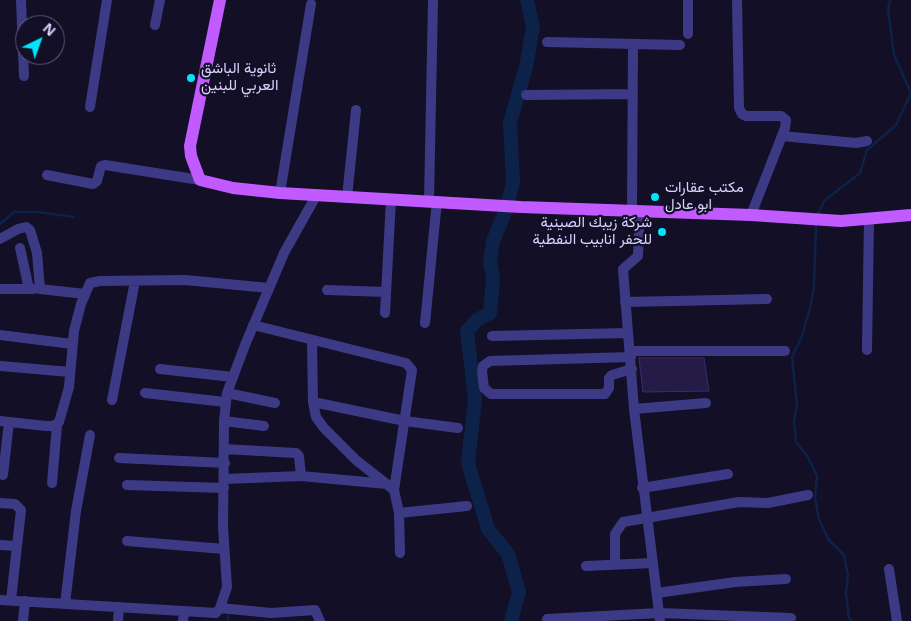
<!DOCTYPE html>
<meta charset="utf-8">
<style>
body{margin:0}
#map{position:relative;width:911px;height:621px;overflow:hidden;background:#130f26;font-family:"Open Sans",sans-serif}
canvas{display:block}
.north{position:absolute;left:15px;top:15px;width:50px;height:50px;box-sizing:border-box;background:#130f26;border:1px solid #625e7d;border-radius:50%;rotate:42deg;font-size:14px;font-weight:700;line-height:20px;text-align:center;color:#d9d4ff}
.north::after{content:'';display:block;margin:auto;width:18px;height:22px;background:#00e5ff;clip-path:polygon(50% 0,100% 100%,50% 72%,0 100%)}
</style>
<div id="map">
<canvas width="911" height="621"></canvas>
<div class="north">N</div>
</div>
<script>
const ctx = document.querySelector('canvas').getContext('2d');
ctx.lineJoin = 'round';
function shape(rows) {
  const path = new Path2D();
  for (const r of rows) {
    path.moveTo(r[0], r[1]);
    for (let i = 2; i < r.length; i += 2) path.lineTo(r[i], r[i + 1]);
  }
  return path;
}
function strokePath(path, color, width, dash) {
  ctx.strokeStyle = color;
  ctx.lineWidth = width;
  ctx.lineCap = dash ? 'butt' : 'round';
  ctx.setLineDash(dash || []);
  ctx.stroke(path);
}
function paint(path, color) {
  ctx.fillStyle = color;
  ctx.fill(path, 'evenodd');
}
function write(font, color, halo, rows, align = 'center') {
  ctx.font = font + ' "Open Sans",Vazirmatn,sans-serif';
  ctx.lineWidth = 4.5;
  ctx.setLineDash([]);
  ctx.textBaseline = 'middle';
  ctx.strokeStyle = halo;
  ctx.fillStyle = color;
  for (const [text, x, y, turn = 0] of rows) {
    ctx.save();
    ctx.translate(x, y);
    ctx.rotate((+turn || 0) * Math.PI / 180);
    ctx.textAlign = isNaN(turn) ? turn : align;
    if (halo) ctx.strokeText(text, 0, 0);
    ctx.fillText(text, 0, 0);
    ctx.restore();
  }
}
const stream = shape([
 [817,216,824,201,860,173,867,150,896,125,911,93,894,55,888,9,890,0],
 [0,224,14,212,38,212,74,217],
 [816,224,814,286,810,308,802,336,792,357,797,405,794,421,796,442,808,457,817,476,815,498,819,519,828,539,844,555,848,575,846,593,849,618,852,621],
 [228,613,228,621]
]);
const river = shape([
 [511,621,519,592,508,554,488,529,468,463,475,400,467,331,477,320,490,313,493,278,490,261,493,241,506,210,513,182,510,123,526,67,533,27,527,0]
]);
const building = shape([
 [650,194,659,194,659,201,651,201,650,194],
 [639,358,704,358,709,391,643,392,639,358]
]);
const minor = shape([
 [21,0,24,76],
 [737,0,739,108,742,114,746,116,781,116,786,120,785,128,751,215],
 [155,25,160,0],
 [688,34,688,0],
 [547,42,680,45],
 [526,95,633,94],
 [90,107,107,0],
 [782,136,856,143,867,141],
 [47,175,93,184,97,181,101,166,105,165,200,180],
 [280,193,311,4],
 [347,197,356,110],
 [429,201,433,0],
 [632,210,633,44],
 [640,211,638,256,623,269,634,409,660,621],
 [0,239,18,229,26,227,30,230,37,253,40,289,85,294],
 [20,248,29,289],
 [0,289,34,289],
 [327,290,386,292],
 [625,302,767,299],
 [385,313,391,199],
 [425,323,437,201],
 [253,325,406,363,412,370,394,490],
 [0,335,72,344],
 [492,336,628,333],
 [312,341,313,402,316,417,324,428,356,460,394,490,399,513,400,553],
 [867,350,869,218],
 [631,351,785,351],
 [631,357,490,361,483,366,482,371,484,388,491,394,605,394,609,388,609,378,612,375,632,369],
 [0,366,70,372],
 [160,369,233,377],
 [145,393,225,402],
 [227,393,275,403],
 [112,400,135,281],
 [313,402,405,421,458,428],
 [634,409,706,403],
 [0,421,46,426,54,426,59,422,69,387,74,331,81,304,90,283,100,281,185,280,269,288],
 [224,421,264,426],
 [224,449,296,453,299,456,301,476],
 [119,458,225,463],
 [3,475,9,422],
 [224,479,301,476,387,484],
 [52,483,57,425],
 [127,485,224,488],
 [642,488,728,474],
 [0,503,15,504,21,510,11,600],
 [399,513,467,506],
 [127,541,224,549],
 [0,545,17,546],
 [615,564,615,534,623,522,739,502,768,503,808,495],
 [586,566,653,563],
 [889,569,897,621],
 [657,593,735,582,786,579],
 [0,600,216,613,220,608,227,587,223,527,224,421,227,393,245,345,284,253,316,196],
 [65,604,76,511,90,435],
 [220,608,271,613,315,610,320,621],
 [547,619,659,613,791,618],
 [23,621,25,601],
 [118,621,119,607],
 [183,621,184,611]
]);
const major = shape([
 [220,0,190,146,191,156,200,180,233,188,280,193,521,207,751,215,841,221,911,215]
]);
const markers = [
 [191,78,5,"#00e5ff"],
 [655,197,5,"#00e5ff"],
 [662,232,5,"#00e5ff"]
];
const poiNames = [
 ["ثانوية الباشق",201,69],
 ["العربي للبنين",201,86],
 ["مكتب عقارات",665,188],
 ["ابو عادل",665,205],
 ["شركة زيبك الصينية",652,223,"right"],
 ["للحفر انابيب النفطية",652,240,"right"]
];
strokePath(stream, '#0c2248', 2.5);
strokePath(river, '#0c2248', 14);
paint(building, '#241b47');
strokePath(building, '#3b2d73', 1);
strokePath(minor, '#3d3a85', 10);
strokePath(major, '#c25bff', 12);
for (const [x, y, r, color] of markers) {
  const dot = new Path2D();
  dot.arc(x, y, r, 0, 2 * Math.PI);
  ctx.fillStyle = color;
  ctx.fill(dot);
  strokePath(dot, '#130f26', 2);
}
write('15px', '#d9d4ff', '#130f26', poiNames, 'left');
</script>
